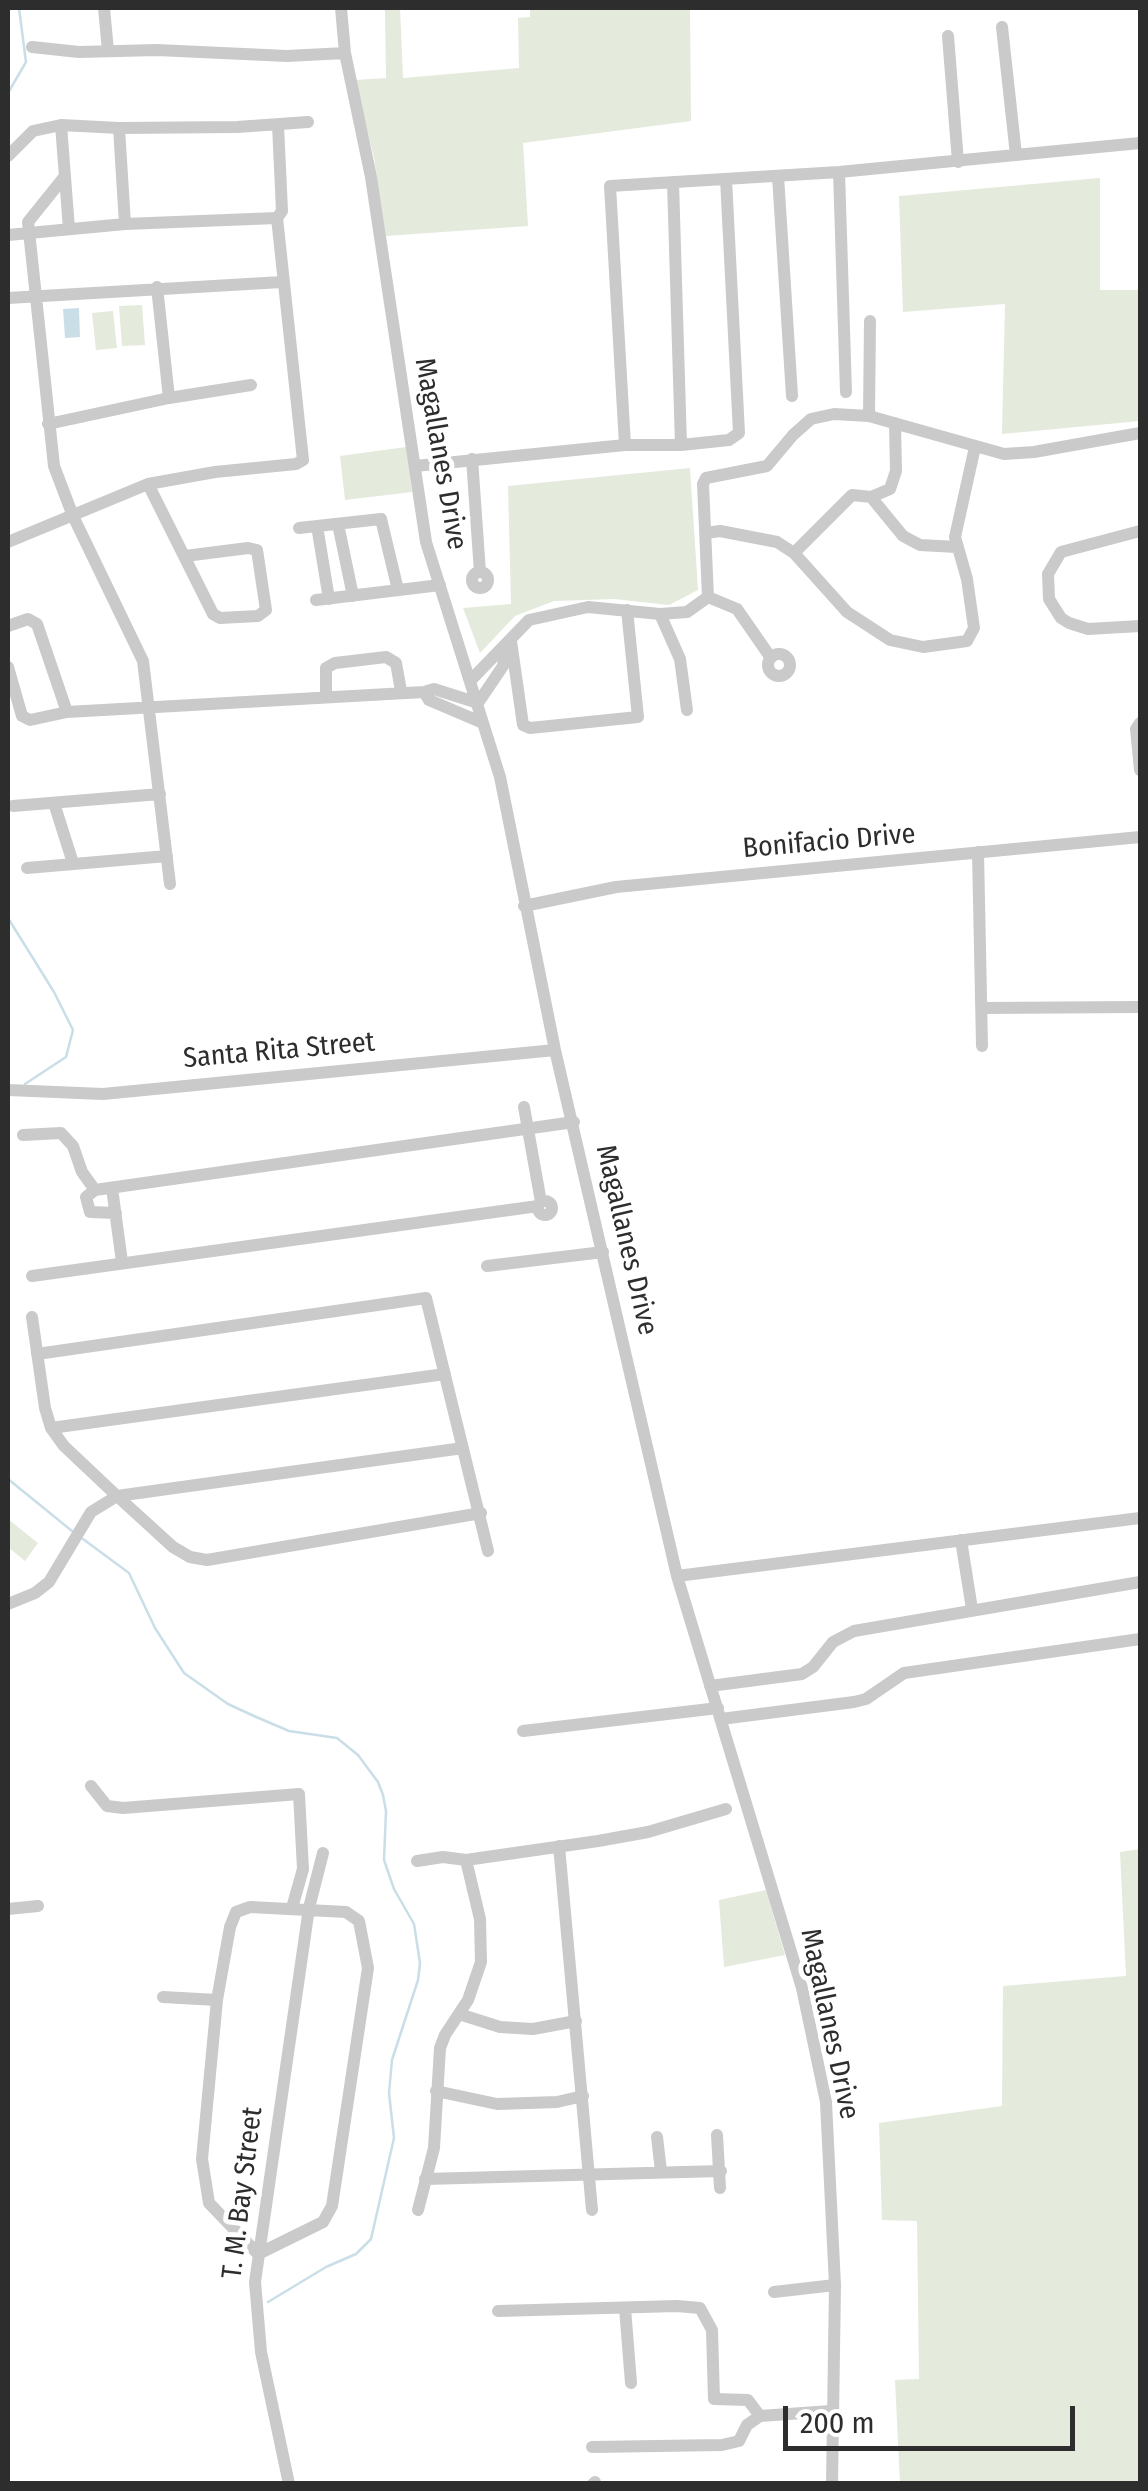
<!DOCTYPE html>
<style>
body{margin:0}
#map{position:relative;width:1148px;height:2491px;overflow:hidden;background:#fff;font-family:"Fira Sans Condensed",sans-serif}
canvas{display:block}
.frame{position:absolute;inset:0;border:10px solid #2d2d2d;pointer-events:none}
.scale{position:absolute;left:783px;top:2406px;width:292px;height:45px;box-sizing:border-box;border:5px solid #2d2d2d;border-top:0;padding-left:12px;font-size:30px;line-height:35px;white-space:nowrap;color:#2d2d2d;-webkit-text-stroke:8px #fff;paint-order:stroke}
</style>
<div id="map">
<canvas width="1148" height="2491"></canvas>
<div class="frame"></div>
<div class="scale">200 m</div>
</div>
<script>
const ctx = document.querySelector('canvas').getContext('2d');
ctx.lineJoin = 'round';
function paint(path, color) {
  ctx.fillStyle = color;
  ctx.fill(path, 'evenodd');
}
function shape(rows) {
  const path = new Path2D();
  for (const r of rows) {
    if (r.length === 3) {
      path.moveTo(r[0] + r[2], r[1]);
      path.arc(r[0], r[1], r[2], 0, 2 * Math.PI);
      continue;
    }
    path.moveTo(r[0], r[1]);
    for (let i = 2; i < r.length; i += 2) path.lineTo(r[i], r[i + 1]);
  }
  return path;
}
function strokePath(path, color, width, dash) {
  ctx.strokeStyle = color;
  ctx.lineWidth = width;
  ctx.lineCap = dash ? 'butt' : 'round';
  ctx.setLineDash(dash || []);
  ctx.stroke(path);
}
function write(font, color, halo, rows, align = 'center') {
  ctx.font = font + ' "Fira Sans Condensed",sans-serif';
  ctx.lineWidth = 10;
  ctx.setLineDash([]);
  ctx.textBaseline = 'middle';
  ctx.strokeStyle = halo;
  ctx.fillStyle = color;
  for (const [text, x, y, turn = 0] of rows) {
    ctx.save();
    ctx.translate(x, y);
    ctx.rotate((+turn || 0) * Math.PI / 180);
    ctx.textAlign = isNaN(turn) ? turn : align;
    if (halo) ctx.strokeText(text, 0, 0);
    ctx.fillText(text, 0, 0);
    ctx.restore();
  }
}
const green = shape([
 [385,8,400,8,403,78,519,68,518,18,530,17,530,8,690,8,691,121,523,143,528,226,386,236,374,158,355,80,386,78],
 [1100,178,1100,290,1140,290,1140,421,1002,434,1005,304,903,312,899,196],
 [142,305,145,345,122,346,119,306],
 [113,311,117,348,96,350,92,313],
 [406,447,412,492,345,500,340,456],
 [690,468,698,590,669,605,614,599,554,601,515,616,480,653,463,608,511,604,508,486],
 [8,1519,38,1543,25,1561,8,1547],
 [1140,1849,1140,2483,900,2483,895,2380,919,2379,917,2221,882,2220,879,2123,1002,2106,1003,1986,1126,1976,1120,1852],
 [766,1890,785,1955,724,1967,719,1900]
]);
const water = shape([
 [79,308,80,337,65,338,63,309]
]);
const stream = shape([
 [8,93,26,62,19,8],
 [8,918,54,992,73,1030,66,1057,25,1084],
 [8,1479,72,1531],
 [83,1539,129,1573,155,1628,184,1673,228,1704,254,1716,289,1731,337,1738,358,1755,378,1782,383,1795,386,1811,384,1860,394,1889,414,1924,420,1963,418,1980,392,2060,389,2093,394,2138,371,2239,356,2254,326,2267,268,2302]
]);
const minor = shape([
 [104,8,108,51],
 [341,8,345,53,371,177,426,542,500,777,555,1050,677,1576,802,1988,826,2102,835,2285,832,2484],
 [1002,27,1016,155],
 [948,36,958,162],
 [32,47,79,52,157,50,287,56,345,53],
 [61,125,69,229],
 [119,128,125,224],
 [8,156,33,131,61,125,119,128,237,127,308,122],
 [839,172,846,392],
 [65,176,28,222,54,466,73,516,143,661,170,884],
 [778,176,792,396],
 [673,182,681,445],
 [8,235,125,224,277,218],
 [157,287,169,398],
 [8,298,282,282],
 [869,416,870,321],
 [48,424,169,398,251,385],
 [625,445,610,186,839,172,1140,143],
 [472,459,480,572],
 [415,466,625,445,681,445,729,440,739,433,726,179],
 [148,484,213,614,220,618,258,616,266,610,257,550,248,548,185,556],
 [871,497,903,536,920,545,957,547],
 [338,524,353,596],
 [317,526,329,599],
 [299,528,381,519,398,590],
 [1140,531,1061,552,1048,574,1049,599,1061,618,1069,623,1088,629,1140,626],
 [706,533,720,531,777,542,794,553,847,612,890,640,923,647,967,641,974,628,967,579,955,537,975,447],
 [8,542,148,484,215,472,296,464,303,460,277,218,282,211,278,125],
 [794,553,852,495,871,497,890,489,896,471,895,423],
 [480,580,8],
 [708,597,737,609,771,658],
 [316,600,440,585],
 [660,614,680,659,687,710],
 [8,626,28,619,37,624,67,712],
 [511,641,523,725,530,728,638,717,627,610],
 [779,665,11],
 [8,667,22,716,30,720,67,712,424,692,434,689,478,703,503,666,506,647],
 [470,681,529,620,588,607,660,614,687,612,708,597,703,484,706,478,767,466,793,435,811,419,834,414,869,416,1004,454,1034,452,1140,433],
 [424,692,429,700,483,723],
 [326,697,326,668,335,663,386,657,396,663,401,691],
 [1140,723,1136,729,1140,770],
 [54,803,73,863],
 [13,806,160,794],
 [978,852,982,1046],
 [27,868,167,856],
 [524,906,616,887,1140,837],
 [982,1008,1138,1007],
 [8,1090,103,1094,555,1050],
 [524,1107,541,1202],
 [23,1135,61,1133,73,1146,82,1172,95,1190,574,1122],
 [112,1188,122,1262],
 [95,1190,86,1197,90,1212,116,1213],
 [545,1208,7],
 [487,1266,603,1252],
 [32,1276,538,1206],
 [32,1317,45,1408,51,1428,64,1446,117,1496,173,1547,190,1557,207,1560,481,1513],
 [37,1354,426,1298,488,1551],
 [51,1428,445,1374],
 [961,1540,972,1609],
 [677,1576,1140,1518],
 [8,1604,35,1593,49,1582,91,1512,117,1496,463,1448],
 [710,1686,802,1674,813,1667,833,1642,854,1631,1140,1582],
 [721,1719,854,1702,866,1699,904,1673,1140,1639],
 [523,1731,718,1708],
 [91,1786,107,1806,123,1808,299,1794,303,1869,292,1908],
 [559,1846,592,2210],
 [417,1861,443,1857,466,1860,598,1841,648,1832,726,1809],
 [250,1907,346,1912,359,1921,368,1968,332,2206,323,2222,258,2254,209,2203,202,2159,217,2000,230,1927,236,1912,250,1907],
 [8,1909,38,1906],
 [163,1997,217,2000],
 [459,2014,500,2027,533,2029,576,2021],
 [436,2091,497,2104,557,2102,583,2096],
 [717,2135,720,2188],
 [657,2137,661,2171],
 [425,2179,721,2171],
 [418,2210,434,2148,440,2048,445,2035,468,2000,481,1962,480,1919,466,1860],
 [774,2292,835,2285],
 [625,2308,631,2383],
 [498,2311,677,2306,700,2308,712,2330,714,2399,748,2400,760,2416,831,2411],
 [592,2447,722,2445,739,2441,747,2425,760,2416],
 [289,2484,261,2352,255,2282,309,1908,323,1853],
 [593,2484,595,2482]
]);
const streetNames = [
 ["Magallanes Drive",440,454,80],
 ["Bonifacio Drive",829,842,-5],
 ["Santa Rita Street",279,1051,-5],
 ["Magallanes Drive",626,1240,77],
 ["Magallanes Drive",829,2024,78],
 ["T. M. Bay Street",243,2193,-83]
];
paint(green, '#e4eadc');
paint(water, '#cadee8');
strokePath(stream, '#cadee8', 2.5);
strokePath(minor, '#cacaca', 12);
write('28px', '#2d2d2d', '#fff', streetNames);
</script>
